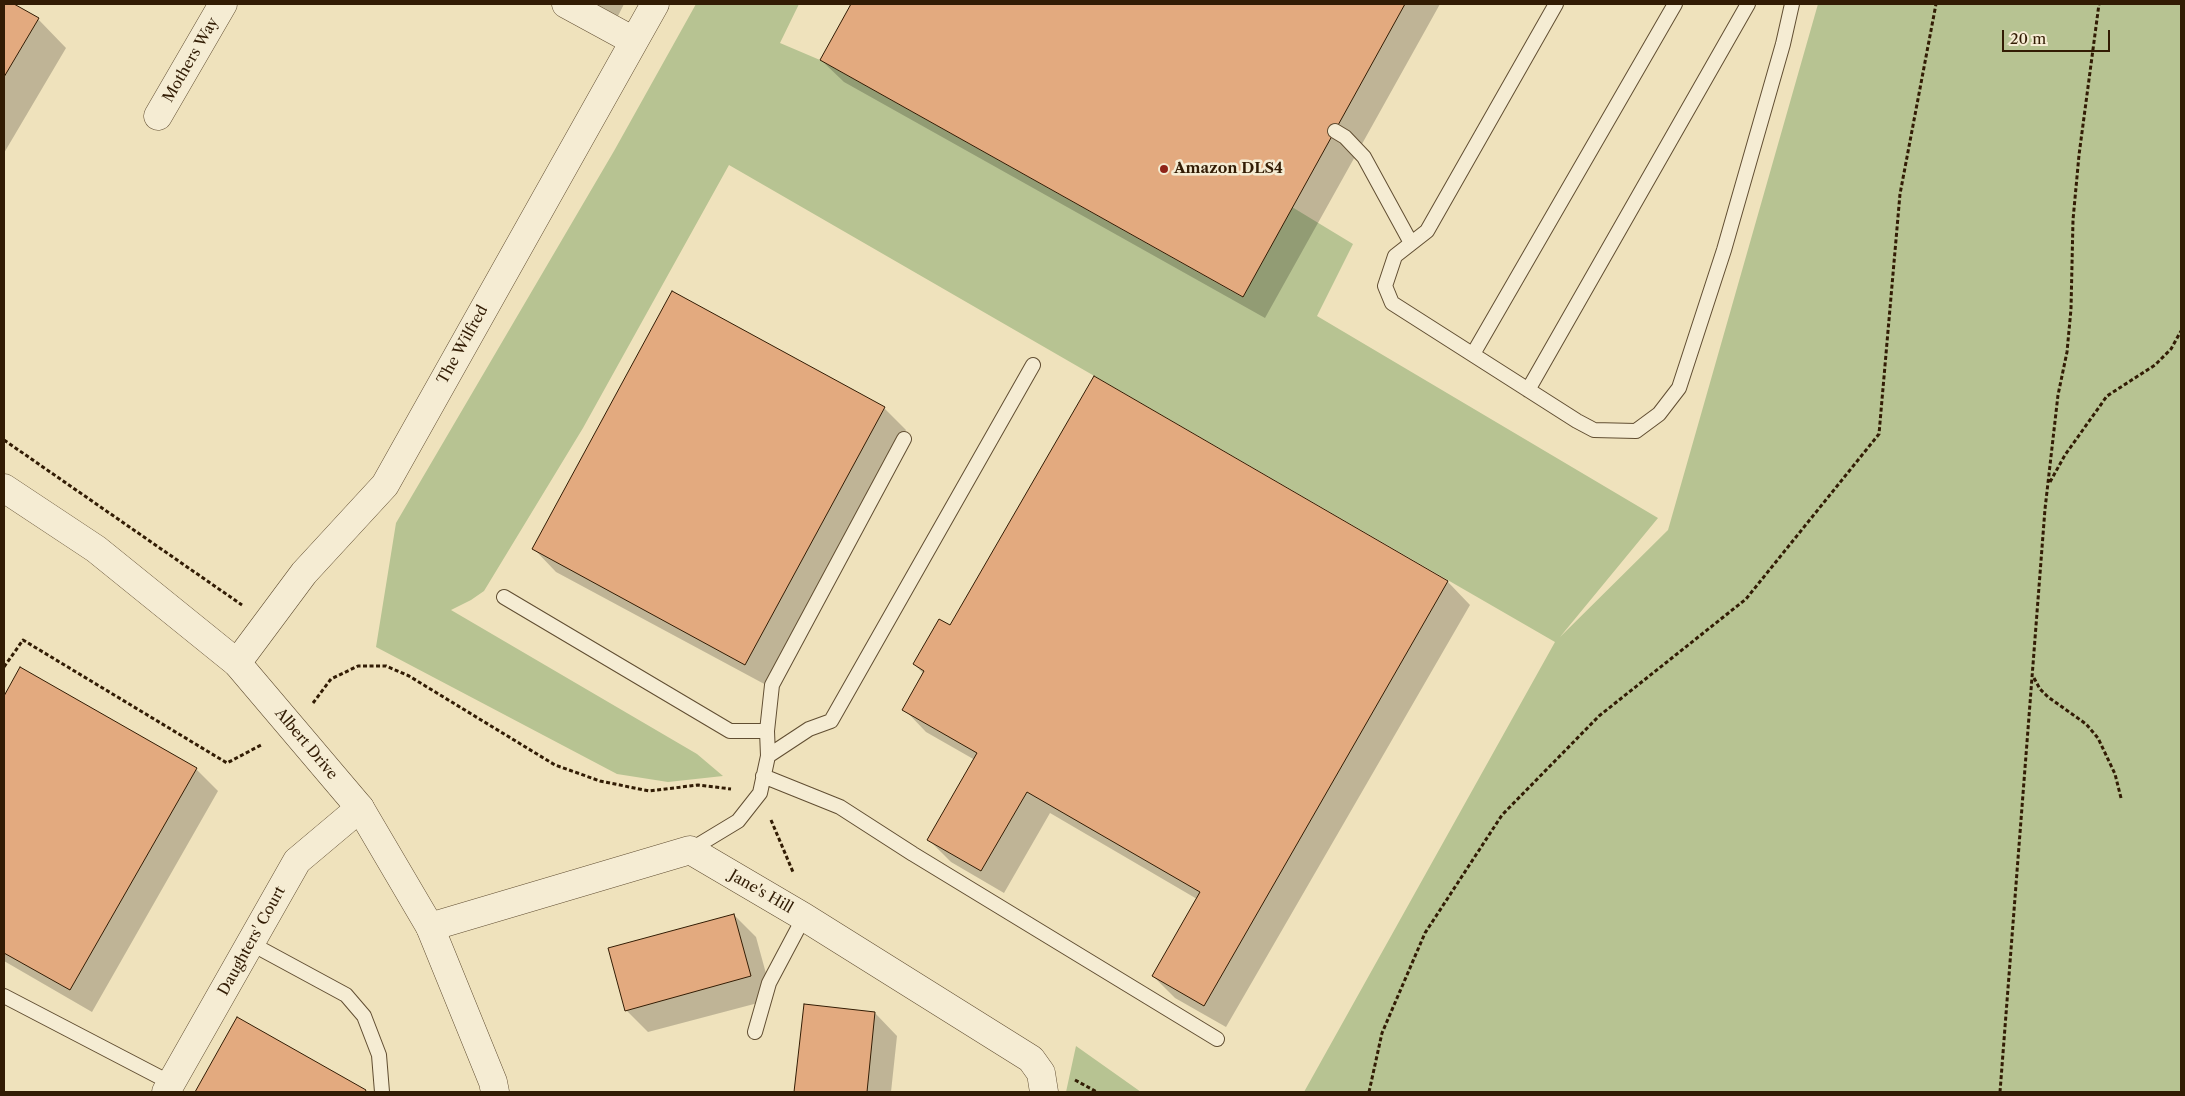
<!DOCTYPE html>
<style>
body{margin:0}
#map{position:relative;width:2185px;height:1096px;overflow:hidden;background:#efe2bc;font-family:"Libre Caslon Text",serif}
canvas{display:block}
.frame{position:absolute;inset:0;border:5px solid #321c04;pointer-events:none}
.scale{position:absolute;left:2002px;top:30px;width:108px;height:22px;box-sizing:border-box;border:2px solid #321c04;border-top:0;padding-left:6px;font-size:15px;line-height:18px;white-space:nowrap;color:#321c04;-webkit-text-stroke:4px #f5ecd3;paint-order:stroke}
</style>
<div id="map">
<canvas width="2185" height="1096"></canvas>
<div class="frame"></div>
<div class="scale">20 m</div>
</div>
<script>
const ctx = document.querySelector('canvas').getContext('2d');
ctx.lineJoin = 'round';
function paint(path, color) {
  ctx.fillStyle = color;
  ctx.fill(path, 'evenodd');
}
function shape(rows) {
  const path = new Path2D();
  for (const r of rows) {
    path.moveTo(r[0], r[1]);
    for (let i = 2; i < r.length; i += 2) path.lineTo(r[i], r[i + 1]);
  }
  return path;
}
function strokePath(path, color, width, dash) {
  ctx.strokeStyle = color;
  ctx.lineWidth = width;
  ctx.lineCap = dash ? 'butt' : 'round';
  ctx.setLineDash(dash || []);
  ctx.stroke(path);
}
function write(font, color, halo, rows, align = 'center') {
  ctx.font = font + ' "Libre Caslon Text",serif';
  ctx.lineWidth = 5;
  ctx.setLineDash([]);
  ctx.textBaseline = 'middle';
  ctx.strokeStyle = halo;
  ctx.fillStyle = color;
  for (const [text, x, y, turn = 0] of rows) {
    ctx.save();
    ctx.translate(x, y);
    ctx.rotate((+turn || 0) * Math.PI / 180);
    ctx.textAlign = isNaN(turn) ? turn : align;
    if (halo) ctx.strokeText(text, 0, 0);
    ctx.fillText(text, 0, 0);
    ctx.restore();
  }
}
const green = shape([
 [696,4,799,4,780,43,820,60,1242,297,1292,207,1353,244,1317,316,1658,518,1560,637,1668,530,1818,4,2181,4,2181,1092,1304,1092,1555,642,729,165,583,428,484,591,471,600,451,610,697,754,723,776,668,782,617,774,376,647,396,523,614,151],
 [1076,1046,1141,1092,1066,1092]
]);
const shadow = shape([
 [4,4,12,4,38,19,66,48,4,153],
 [594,4,624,4,618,16],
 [852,4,1440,4,1265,318,844,82,821,60],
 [1095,378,1448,582,1470,605,1226,1027,1175,998,1153,976,1197,899,1050,813,1004,893,951,862,929,840,975,760,926,732,904,709,924,674,914,664,951,627],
 [884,408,906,430,768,686,556,572,534,549],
 [21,669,196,769,218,791,92,1012,4,961,4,698],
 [734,915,756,937,773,999,648,1032,626,1010],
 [805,1005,875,1013,897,1036,891,1092,796,1092],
 [238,1019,365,1091,366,1092,196,1092]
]);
const building = shape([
 [4,4,14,4,39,18,4,77,4,4],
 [851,4,1405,4,1243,297,820,60,851,4],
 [672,291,885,407,745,665,532,549,672,291],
 [1094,376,1448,581,1204,1006,1152,976,1200,892,1027,792,981,871,927,840,977,753,902,710,924,671,913,664,939,619,950,625,1094,376],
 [20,667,197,768,70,990,4,953,4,696,20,667],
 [734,914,751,976,625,1011,608,948,734,914],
 [804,1004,875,1012,867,1092,794,1092,804,1004],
 [237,1017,366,1090,365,1092,195,1092,237,1017]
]);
const path = shape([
 [4,440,242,605],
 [2050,482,2065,455,2107,396,2155,365,2171,349,2181,331],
 [4,667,23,640,227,763,263,744],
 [2034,678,2040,689,2048,697,2086,724,2098,738,2115,774,2121,798],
 [313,703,331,679,358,666,386,666,409,676,555,765,600,781,649,791,698,785,731,789],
 [771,820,793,872],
 [1075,1080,1097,1092],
 [1369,1092,1382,1033,1425,933,1502,815,1599,716,1746,599,1879,434,1900,194,1936,4],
 [2000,1092,2045,509,2058,395,2067,352,2071,309,2073,220,2079,155,2099,4]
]);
const service = shape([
 [1556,4,1427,231,1395,256,1385,286,1392,303,1577,421,1594,430,1636,431,1659,414,1679,388,1724,250,1783,44,1792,4],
 [1335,131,1345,137,1364,157,1411,243],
 [1473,354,1675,4],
 [1528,390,1748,4],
 [504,597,730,731,767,731],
 [768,756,809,729,831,721,1033,365],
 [763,776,840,807,913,854,1217,1039],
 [690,850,738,821,760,793,768,756,767,731,772,685,904,439],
 [250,943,346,995,364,1016,379,1055,382,1092],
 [4,996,171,1083],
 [755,1032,769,983,804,917]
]);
const minor = shape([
 [566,4,634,41],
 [158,116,223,4],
 [237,663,304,573,385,485,655,4],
 [430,927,690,850,804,917,1031,1059,1041,1073,1044,1092],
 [166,1092,297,861,360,808]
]);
const tertiary = shape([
 [4,488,96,549,237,663,360,808,430,927,493,1082,495,1092]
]);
const markers = [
 [1164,169,5,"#8f2418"]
];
const streetNames = [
 ["Mothers Way",191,60,-60],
 ["The Wilfred",463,345,-61],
 ["Albert Drive",306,744,50],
 ["Jane's Hill",761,892,30],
 ["Daughters' Court",252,941,-61]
];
const poiNames = [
 ["Amazon DLS4",1174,169]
];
paint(green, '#b7c392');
paint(shadow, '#0003');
paint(building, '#e3aa7f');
strokePath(building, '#321c04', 1);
strokePath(service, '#614e32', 16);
strokePath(minor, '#614e32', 29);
strokePath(tertiary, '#614e32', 29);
strokePath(path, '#321c04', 3, [4, 2.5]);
strokePath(service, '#f5ecd3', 14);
strokePath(minor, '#f5ecd3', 28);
strokePath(tertiary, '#f5ecd3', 28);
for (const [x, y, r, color] of markers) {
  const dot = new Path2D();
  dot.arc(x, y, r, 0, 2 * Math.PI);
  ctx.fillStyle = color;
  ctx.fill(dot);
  strokePath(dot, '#f5ecd3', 2);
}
write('15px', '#321c04', '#f5ecd3', streetNames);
write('bold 15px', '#321c04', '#f5ecd3', poiNames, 'left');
</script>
